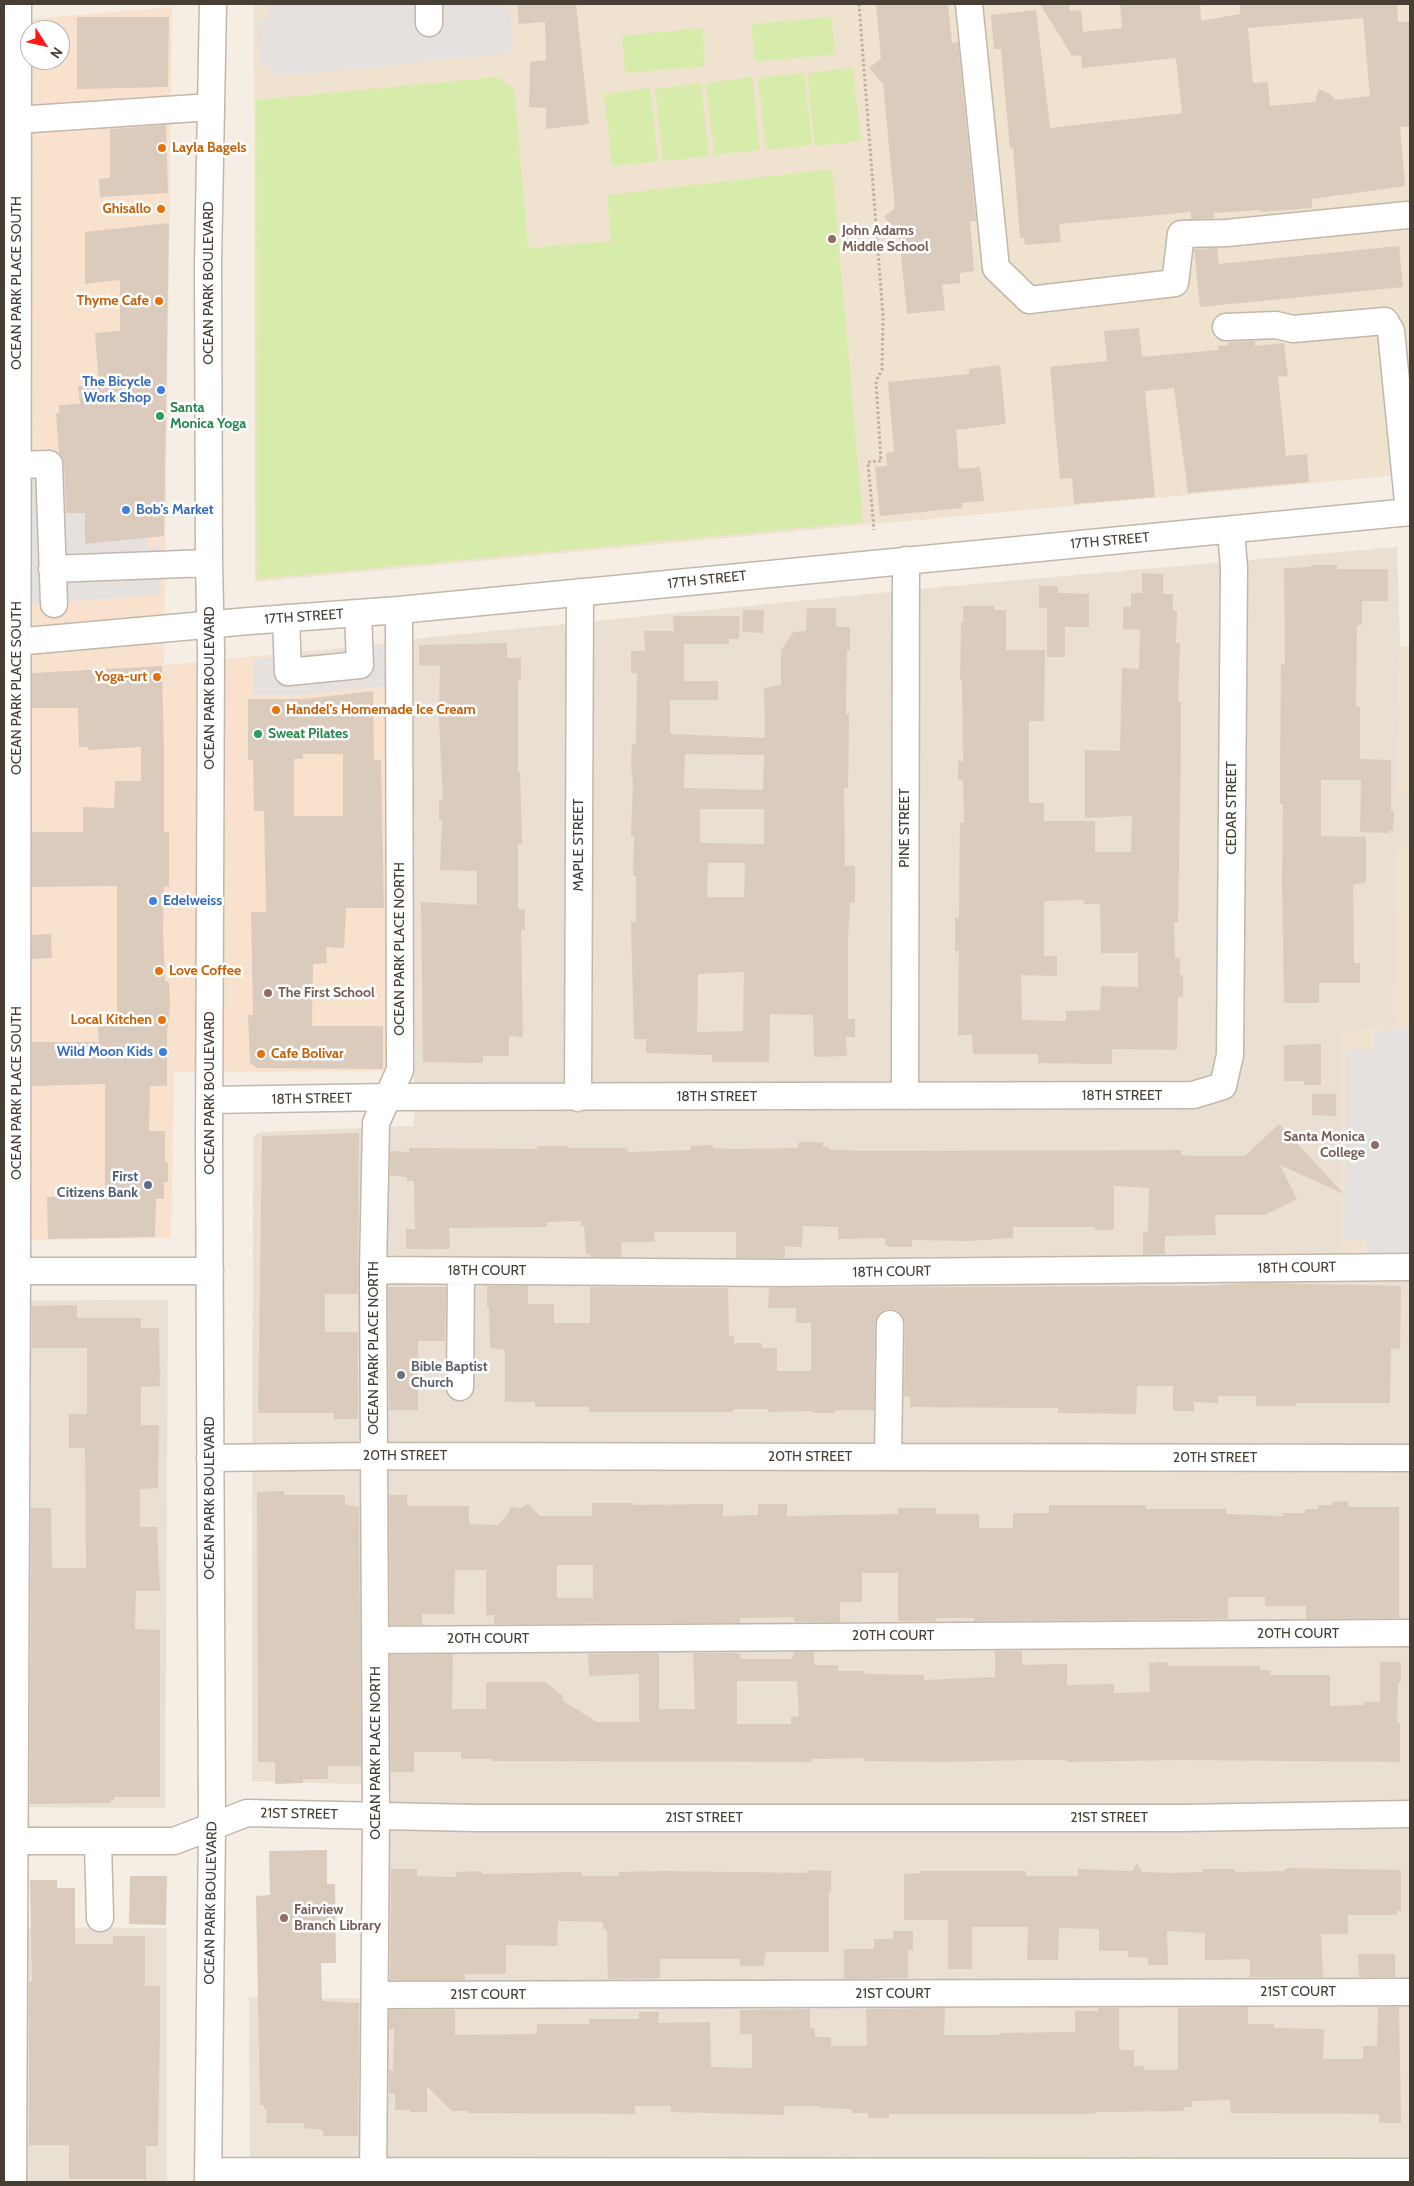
<!DOCTYPE html>
<style>
body{margin:0}
#map{position:relative;width:1414px;height:2186px;overflow:hidden;background:#f4eee5;font-family:Cabin,sans-serif}
canvas{display:block}
.frame{position:absolute;inset:0;border:5px solid #473e34;pointer-events:none}
.north{position:absolute;left:20px;top:20px;width:50px;height:50px;box-sizing:border-box;background:#fff;border:1px solid #b5b2ae;border-radius:50%;rotate:125deg;font-size:14px;font-weight:700;line-height:20px;text-align:center;color:#473e34}
.north::after{content:'';display:block;margin:auto;width:18px;height:22px;background:#ff1912;clip-path:polygon(50% 0,100% 100%,50% 72%,0 100%)}
</style>
<div id="map">
<canvas width="1414" height="2186"></canvas>
<div class="frame"></div>
<div class="north">N</div>
</div>
<script>
const ctx = document.querySelector('canvas').getContext('2d');
ctx.lineJoin = 'round';
function paint(path, color) {
  ctx.fillStyle = color;
  ctx.fill(path, 'evenodd');
}
function shape(rows) {
  const path = new Path2D();
  for (const r of rows) {
    path.moveTo(r[0], r[1]);
    for (let i = 2; i < r.length; i += 2) path.lineTo(r[i], r[i + 1]);
  }
  return path;
}
function strokePath(path, color, width, dash) {
  ctx.strokeStyle = color;
  ctx.lineWidth = width;
  ctx.lineCap = dash ? 'butt' : 'round';
  ctx.setLineDash(dash || []);
  ctx.stroke(path);
}
function write(font, color, halo, rows, align = 'center') {
  ctx.font = font + ' Cabin,sans-serif';
  ctx.lineWidth = 5;
  ctx.setLineDash([]);
  ctx.textBaseline = 'middle';
  ctx.strokeStyle = halo;
  ctx.fillStyle = color;
  for (const [text, x, y, turn = 0] of rows) {
    ctx.save();
    ctx.translate(x, y);
    ctx.rotate((+turn || 0) * Math.PI / 180);
    ctx.textAlign = isNaN(turn) ? turn : align;
    if (halo) ctx.strokeText(text, 0, 0);
    ctx.fillText(text, 0, 0);
    ctx.restore();
  }
}
const residential = shape([
 [1397,547,1400,646,1398,794,1410,794,1410,847,1397,847,1394,1026,1342,1032,1410,1258,1410,2182,250,2182,249,1997,383,1999,385,1785,252,1781,253,1136,261,1132,414,1126,413,639,940,587],
 [168,1300,165,1808,6,1807,4,1301],
 [4,1927,167,1928,167,2182,4,2182]
]);
const commercial = shape([
 [172,7,164,665,389,643,389,1071,174,1072,171,1238,29,1240,29,19],
 [30,30,60,30,60,60,30,60]
]);
const education = shape([
 [254,4,1410,4,1410,474,255,582],
 [1400,646,1410,646,1410,794,1398,794],
 [1397,847,1410,847,1410,1258,1340,1258,1342,1032,1394,1026]
]);
const green = shape([
 [831,17,835,54,755,62,751,24],
 [702,28,705,66,625,73,622,36],
 [853,68,861,141,815,146,807,73],
 [804,73,812,145,766,150,758,78],
 [497,77,514,89,528,248,611,241,607,195,832,169,863,522,257,579,256,100],
 [752,77,760,150,714,155,706,83],
 [701,83,709,156,663,161,655,89],
 [650,88,658,161,612,166,604,94]
]);
const parking = shape([
 [268,4,509,4,513,53,273,77,272,65,261,66,256,20,269,19],
 [58,471,59,513,85,513,85,544,147,538,148,547,161,546,160,594,30,605,29,472],
 [383,645,386,686,304,695,254,695,254,659],
 [1410,1028,1410,1256,1365,1257,1365,1239,1344,1240,1346,1050,1373,1048,1373,1031]
]);
const building = shape([
 [517,4,576,4,589,124,546,129,546,108,529,107,530,62,546,60,545,22,519,24],
 [876,4,948,4,952,43,958,42,976,221,970,221,974,271,960,273,960,283,942,285,945,310,907,314,898,228,891,225,884,217,895,208,883,84,869,68,881,59],
 [1040,4,1069,4,1070,11,1081,10,1083,32,1122,28,1120,4,1200,4,1201,21,1240,14,1240,4,1397,4,1398,22,1410,22,1410,126,1400,127,1405,186,1312,199,1312,208,1260,212,1260,210,1214,213,1214,218,1191,219,1191,212,1059,224,1061,242,1025,245,1024,238,1020,238,1013,148,1010,149,1001,49,994,49,991,15,1036,10,1050,128,1182,113,1176,58,1082,68,1081,55,1072,56],
 [1363,18,1370,96,1335,100,1330,94,1319,89,1315,102,1270,106,1268,82,1253,83,1248,28],
 [77,17,169,17,168,87,77,89],
 [166,125,168,193,100,197,99,179,110,178,110,129],
 [169,223,164,536,85,544,85,513,66,513,64,463,59,453,56,413,59,413,59,405,80,404,78,386,99,385,95,333,120,331,120,280,85,284,85,232],
 [1399,246,1403,287,1200,307,1194,249,1217,248,1219,264],
 [1139,328,1142,357,1218,350,1218,346,1228,345,1228,342,1255,341,1255,346,1284,343,1288,376,1278,377,1286,456,1307,454,1309,482,1188,493,1174,388,1145,391,1155,497,1074,504,1072,478,1060,479,1050,367,1107,361,1104,331],
 [1000,365,1006,424,956,430,959,469,980,467,984,501,962,503,962,508,880,516,875,467,887,466,886,453,894,452,888,382,969,374,969,369],
 [1311,565,1337,565,1337,569,1388,569,1388,601,1362,601,1362,625,1357,625,1356,707,1360,707,1360,759,1391,760,1391,811,1394,811,1393,831,1389,831,1389,833,1360,832,1361,780,1321,780,1321,836,1366,837,1366,882,1353,885,1354,963,1360,963,1360,983,1319,983,1319,1003,1284,1003,1282,881,1283,804,1280,804,1280,766,1281,664,1285,664,1284,568,1311,567],
 [1142,573,1163,574,1163,594,1173,594,1173,611,1177,611,1176,643,1180,643,1178,702,1181,702,1181,746,1178,922,1174,922,1175,958,1180,958,1180,975,1183,975,1183,997,1178,997,1177,1050,1112,1049,1112,1063,1110,1064,1038,1063,1038,1054,973,1054,972,1035,958,1035,959,951,955,951,955,918,959,918,960,823,964,823,963,780,958,780,958,761,963,761,962,680,960,680,961,622,963,622,963,606,994,606,994,610,1006,610,1006,650,1045,650,1044,721,1029,721,1029,803,1044,803,1044,821,1095,821,1095,852,1131,852,1132,816,1085,818,1085,750,1120,751,1122,668,1139,669,1140,630,1123,629,1123,607,1131,607,1131,593,1142,593],
 [1084,900,1083,904,1100,904,1101,953,1138,953,1138,987,1101,986,1100,1010,1066,1011,1066,1021,1022,1020,1021,975,1057,976,1057,956,1044,956,1044,901],
 [1039,586,1058,586,1058,593,1089,594,1089,627,1065,627,1065,657,1047,657,1047,608,1039,608],
 [807,608,836,608,836,627,850,627,850,650,847,650,846,714,849,714,848,788,844,788,845,866,855,866,855,903,850,903,848,939,848,1019,855,1019,855,1037,846,1037,847,1056,814,1057,813,1015,770,1014,769,1062,712,1062,712,1055,646,1053,646,1039,634,1039,631,922,636,922,636,876,633,876,634,836,631,836,633,782,631,768,632,744,636,744,637,673,631,673,631,651,645,651,644,631,674,631,673,616,740,616,739,639,729,639,729,644,684,644,684,681,718,681,718,700,670,700,670,734,765,738,764,688,781,685,781,651,793,632,806,631],
 [685,754,764,755,763,790,684,788],
 [700,809,764,809,764,844,700,843],
 [708,863,745,863,744,897,707,897],
 [744,972,743,1031,697,1032,698,974],
 [743,610,764,610,763,633,742,632],
 [507,643,507,658,521,658,521,681,518,681,518,772,520,772,522,844,518,844,518,909,525,909,525,930,521,930,523,1037,509,1036,509,1056,483,1056,483,1063,423,1062,421,902,477,905,477,871,440,870,442,820,439,820,439,800,443,800,439,719,440,666,419,665,419,645],
 [162,666,164,752,164,832,169,832,169,887,164,886,163,931,165,981,169,982,170,1009,167,1032,167,1086,150,1086,149,1131,165,1131,165,1162,168,1162,168,1182,164,1182,164,1199,156,1199,155,1237,48,1239,47,1197,105,1195,105,1084,32,1086,32,1042,99,1042,96,1013,117,1013,117,886,32,887,32,832,83,832,83,807,114,808,115,781,141,781,141,747,88,750,88,747,79,747,78,708,32,708,32,673],
 [373,691,374,760,381,760,384,908,346,908,344,948,326,947,327,963,313,964,312,1026,383,1026,383,1069,257,1068,250,1063,248,1015,253,1015,251,912,266,912,264,811,254,811,253,760,248,760,248,699,303,699],
 [303,754,343,754,343,816,294,816,294,759,303,759],
 [51,934,52,958,32,959,32,935],
 [1321,1044,1321,1085,1304,1085,1304,1081,1284,1081,1284,1045],
 [1312,1094,1336,1094,1336,1116,1312,1115],
 [1279,1124,1344,1194,1280,1165,1297,1199,1265,1215,1215,1215,1216,1235,1165,1236,1165,1254,1143,1255,1143,1232,1148,1232,1149,1188,1114,1186,1114,1230,1095,1230,1095,1227,1013,1227,1013,1238,968,1241,912,1240,912,1247,888,1247,888,1245,885,1245,885,1238,838,1239,838,1227,803,1226,802,1247,785,1246,785,1258,736,1258,736,1232,654,1232,655,1242,622,1242,621,1257,590,1257,590,1254,586,1254,584,1226,581,1226,581,1221,547,1222,547,1227,449,1228,450,1249,406,1249,406,1229,415,1229,414,1181,407,1181,407,1177,390,1175,390,1151,409,1152,409,1148,537,1149,537,1146,568,1146,568,1148,627,1148,628,1152,691,1150,691,1146,713,1145,713,1148,732,1149,798,1148,799,1142,823,1142,823,1147,829,1147,829,1150,854,1150,854,1151,1181,1150,1181,1155,1192,1156,1245,1156],
 [359,1133,358,1294,325,1294,325,1332,358,1332,358,1419,334,1419,334,1413,258,1413,262,1136],
 [1257,1283,1401,1286,1400,1349,1391,1348,1390,1403,1296,1403,1296,1406,1256,1406,1256,1396,1218,1396,1218,1403,1194,1402,1194,1411,1173,1411,1173,1386,1137,1386,1136,1414,1058,1413,1058,1408,910,1407,910,1397,904,1396,905,1324,903,1317,898,1311,890,1309,882,1311,877,1317,875,1323,874,1410,835,1410,835,1413,813,1413,813,1411,768,1412,768,1409,733,1409,733,1412,589,1412,589,1407,535,1407,535,1402,505,1402,505,1350,490,1348,489,1307,487,1307,487,1286,528,1286,528,1304,554,1304,554,1323,590,1323,590,1287,728,1288,729,1336,734,1336,734,1343,762,1343,762,1348,777,1348,777,1371,811,1371,811,1323,796,1323,796,1308,768,1308,769,1288,1204,1286],
 [388,1287,446,1287,445,1341,418,1341,418,1410,389,1410],
 [77,1305,77,1318,141,1318,141,1328,159,1328,160,1386,141,1387,141,1425,159,1425,158,1488,140,1489,140,1527,157,1527,160,1591,136,1591,135,1629,160,1630,160,1797,114,1797,114,1800,111,1800,111,1803,30,1804,31,1508,51,1508,52,1568,86,1568,85,1448,69,1448,69,1414,87,1414,87,1348,32,1348,32,1306],
 [284,1491,284,1495,345,1495,345,1504,359,1507,361,1766,328,1766,328,1779,303,1779,303,1783,275,1784,275,1762,258,1762,257,1492],
 [389,1495,407,1495,407,1506,469,1506,469,1524,498,1525,507,1515,511,1507,521,1508,528,1504,540,1516,592,1516,592,1503,634,1503,634,1505,723,1504,723,1516,758,1515,758,1504,787,1504,787,1516,898,1514,898,1508,936,1508,936,1514,979,1514,979,1528,1013,1528,1013,1513,1049,1513,1049,1505,1146,1505,1146,1509,1226,1509,1226,1514,1283,1516,1282,1513,1305,1513,1305,1509,1318,1509,1318,1505,1332,1505,1332,1502,1348,1501,1348,1507,1399,1507,1399,1618,1306,1619,1306,1606,1265,1606,1265,1597,1228,1597,1228,1619,974,1621,974,1618,936,1618,936,1621,898,1621,898,1573,862,1573,862,1602,840,1602,840,1622,794,1622,794,1617,740,1618,740,1623,494,1624,494,1615,486,1615,486,1570,455,1570,454,1614,422,1614,422,1625,390,1625],
 [557,1565,593,1565,593,1598,557,1598],
 [995,1651,1022,1651,1022,1665,1067,1664,1067,1685,1114,1684,1114,1693,1150,1692,1149,1663,1168,1662,1168,1666,1260,1666,1260,1670,1271,1670,1270,1675,1330,1675,1330,1706,1364,1705,1364,1702,1380,1702,1380,1662,1401,1662,1401,1682,1398,1682,1397,1723,1400,1723,1400,1762,1181,1760,1067,1762,1067,1760,1030,1760,944,1762,865,1761,865,1758,811,1759,811,1762,492,1761,492,1759,461,1759,461,1752,414,1752,414,1772,391,1772,390,1655,453,1654,452,1709,486,1709,486,1682,545,1682,563,1696,563,1701,597,1722,639,1722,639,1674,589,1676,588,1654,659,1653,659,1709,695,1709,693,1653,740,1653,740,1659,792,1659,794,1652,814,1652,814,1665,838,1665,838,1671,865,1671,865,1674,924,1675,924,1680,995,1677],
 [737,1681,797,1681,799,1716,791,1717,791,1724,737,1724],
 [327,1850,327,1884,335,1884,336,1963,321,1963,322,2001,359,2003,358,2136,323,2136,323,2130,304,2128,304,2123,266,2123,267,2109,264,2109,264,2105,260,2105,256,1896,270,1895,269,1851],
 [1137,1863,1142,1872,1174,1873,1203,1872,1202,1869,1235,1869,1235,1872,1284,1871,1287,1868,1401,1870,1401,1911,1397,1911,1397,1915,1348,1915,1348,1934,1321,1934,1323,1977,1250,1977,1250,1959,1205,1960,1205,1933,1167,1931,1168,1965,1148,1965,1148,1958,1128,1957,1128,1951,1099,1951,1099,1929,1059,1928,1058,1960,1027,1960,1028,1927,972,1927,972,1969,948,1969,948,1920,904,1920,904,1874,920,1873,920,1871,1026,1871,1026,1876,1078,1876,1078,1869,1132,1871],
 [391,1869,417,1869,417,1876,456,1877,456,1872,482,1871,482,1874,582,1872,582,1876,619,1876,619,1872,663,1871,807,1873,807,1870,831,1871,831,1893,829,1893,829,1952,766,1952,763,1966,740,1966,740,1959,660,1959,660,1978,608,1979,607,1931,603,1928,603,1922,558,1921,557,1946,506,1945,506,1974,465,1974,465,1980,390,1980],
 [130,1876,167,1876,166,1925,129,1924],
 [30,1880,57,1880,57,1888,75,1888,75,1944,113,1944,113,1936,145,1936,145,1986,160,1986,160,2030,158,2146,146,2146,146,2179,69,2179,69,2145,29,2145,29,1981,32,1981],
 [893,1931,913,1931,913,1950,908,1950,908,1978,844,1979,844,1949,874,1949,874,1939,893,1939],
 [1358,1954,1395,1954,1395,1977,1359,1977],
 [1248,2007,1248,2024,1274,2024,1274,2028,1324,2029,1323,2059,1363,2059,1363,2046,1377,2046,1378,2007,1399,2007,1401,2123,1379,2123,1379,2114,1231,2113,1230,2100,1192,2101,1192,2107,1184,2107,1183,2111,1095,2112,1095,2114,889,2114,889,2118,868,2118,868,2113,852,2113,852,2109,819,2108,819,2106,784,2106,784,2115,671,2112,671,2106,635,2106,635,2114,468,2113,468,2111,452,2111,427,2086,427,2112,410,2112,410,2110,395,2110,395,2094,389,2093,389,2070,393,2071,394,2029,389,2029,389,2010,455,2010,455,2035,537,2034,537,2024,589,2024,589,2019,639,2019,639,2012,659,2012,658,2023,710,2022,711,2067,752,2068,752,2034,740,2034,740,2010,810,2009,810,2028,815,2028,815,2037,831,2037,831,2046,867,2046,866,2009,945,2008,944,2035,999,2035,999,2033,1075,2032,1075,2011,1098,2011,1098,2008,1119,2008,1119,2050,1134,2050,1134,2066,1144,2066,1144,2070,1178,2070,1178,2008]
]);
const path = shape([
 [859,4,883,316,882,370,876,381,881,461,868,462,874,530]
]);
const minor = shape([
 [429,4,429,23],
 [969,4,996,268,1029,300,1175,283,1181,234,1227,233,1407,215],
 [17,120,211,107],
 [1226,327,1276,325,1293,329,1385,321,1391,331,1409,512],
 [17,465,49,464,54,604],
 [52,569,209,563],
 [286,618,288,672,360,665,358,613],
 [4,643,249,621,399,610,1410,512],
 [905,1096,906,560],
 [578,1098,580,592],
 [210,1100,389,1097,1193,1095,1223,1086,1230,1055,1234,568,1231,530],
 [373,1270,785,1273,1410,1267],
 [4,1271,210,1271],
 [460,1387,461,1271],
 [888,1457,890,1324],
 [210,1458,375,1456,1410,1458],
 [375,1640,1410,1633],
 [4,1841,174,1841,247,1813,475,1818,1183,1818,1410,1814],
 [98,1842,100,1918],
 [375,1995,1410,1992],
 [208,2171,1410,2172],
 [13,2182,17,1271,18,4],
 [208,2182,212,1826,209,1140,211,650,209,563,208,263,213,4],
 [373,2182,376,1816,373,1270,376,1123,400,1070,399,610]
]);
const markers = [
 [162,148,5,"#e8710a"],
 [161,209,5,"#e8710a"],
 [832,239,5,"#8d6e63"],
 [159,301,5,"#e8710a"],
 [161,390,5,"#3f7fe0"],
 [160,416,5,"#2e9e5b"],
 [126,510,5,"#3f7fe0"],
 [157,677,5,"#e8710a"],
 [276,710,5,"#e8710a"],
 [258,734,5,"#2e9e5b"],
 [153,901,5,"#3f7fe0"],
 [159,971,5,"#e8710a"],
 [268,993,5,"#8d6e63"],
 [162,1020,5,"#e8710a"],
 [163,1052,5,"#3f7fe0"],
 [261,1054,5,"#e8710a"],
 [1375,1145,5,"#8d6e63"],
 [148,1185,5,"#5c6f8a"],
 [401,1375,5,"#6b7280"],
 [284,1918,5,"#8d6e63"]
];
const foodNames = [
 ["Layla Bagels",172,148],
 ["Ghisallo",151,209,"right"],
 ["Thyme Cafe",149,301,"right"],
 ["Yoga-urt",147,677,"right"],
 ["Handel's Homemade Ice Cream",286,710],
 ["Love Coffee",169,971],
 ["Local Kitchen",152,1020,"right"],
 ["Cafe Bolivar",271,1054]
];
const educationNames = [
 ["John Adams",842,231],
 ["Middle School",842,247],
 ["The First School",278,993],
 ["Santa Monica",1365,1137,"right"],
 ["College",1365,1153,"right"],
 ["Fairview",294,1910],
 ["Branch Library",294,1926]
];
const streetNames = [
 ["OCEAN PARK PLACE SOUTH",17,283,-90],
 ["OCEAN PARK BOULEVARD",209,283,-90],
 ["17TH STREET",1110,541,-5],
 ["17TH STREET",707,580,-6],
 ["17TH STREET",304,617,-4],
 ["OCEAN PARK PLACE SOUTH",17,688,-90],
 ["OCEAN PARK BOULEVARD",210,688,-90],
 ["CEDAR STREET",1232,808,-90],
 ["PINE STREET",905,828,-90],
 ["MAPLE STREET",579,845,-90],
 ["OCEAN PARK PLACE NORTH",400,949,-90],
 ["OCEAN PARK PLACE SOUTH",17,1093,-90],
 ["OCEAN PARK BOULEVARD",210,1093,-90],
 ["18TH STREET",1122,1096],
 ["18TH STREET",717,1097],
 ["18TH STREET",312,1099,-1],
 ["18TH COURT",1297,1268,-1],
 ["18TH COURT",487,1271],
 ["18TH COURT",892,1272,-1],
 ["OCEAN PARK PLACE NORTH",374,1348,-90],
 ["20TH STREET",405,1456],
 ["20TH STREET",810,1457],
 ["20TH STREET",1215,1458],
 ["OCEAN PARK BOULEVARD",210,1498,-90],
 ["20TH COURT",1298,1634],
 ["20TH COURT",893,1636],
 ["20TH COURT",488,1639],
 ["OCEAN PARK PLACE NORTH",376,1753,-90],
 ["21ST STREET",299,1814,1],
 ["21ST STREET",704,1818],
 ["21ST STREET",1109,1818],
 ["OCEAN PARK BOULEVARD",211,1903,-89],
 ["21ST COURT",1298,1992],
 ["21ST COURT",893,1994],
 ["21ST COURT",488,1995]
];
const shopNames = [
 ["The Bicycle",151,382],
 ["Work Shop",151,398],
 ["Bob's Market",136,510,"left"],
 ["Edelweiss",163,901,"left"],
 ["Wild Moon Kids",153,1052]
];
const leisureNames = [
 ["Santa",170,408],
 ["Monica Yoga",170,424],
 ["Sweat Pilates",268,734]
];
const serviceNames = [
 ["First",138,1177],
 ["Citizens Bank",138,1193]
];
const worshipNames = [
 ["Bible Baptist",411,1367],
 ["Church",411,1383]
];
paint(residential, '#e9dfd3');
paint(commercial, '#f8e2ce');
paint(education, '#efe2ce');
paint(green, '#d7ecaa');
paint(parking, '#e5e1de');
paint(building, '#dacbbd');
strokePath(minor, '#c4b7aa', 29);
strokePath(path, '#c4ae97', 3, [2.5, 2.5]);
strokePath(minor, '#fff', 26);
for (const [x, y, r, color] of markers) {
  const dot = new Path2D();
  dot.arc(x, y, r, 0, 2 * Math.PI);
  ctx.fillStyle = color;
  ctx.fill(dot);
  strokePath(dot, '#fff', 2);
}
write('bold 14px', '#c56008', '#fff', foodNames, 'left');
write('bold 14px', '#785e54', '#fff', educationNames, 'left');
write('14px', '#473e34', '#fff', streetNames);
write('bold 14px', '#366cbe', '#fff', shopNames, 'right');
write('bold 14px', '#27864d', '#fff', leisureNames, 'left');
write('bold 14px', '#4e5e75', '#fff', serviceNames, 'right');
write('bold 14px', '#5b616d', '#fff', worshipNames, 'left');
</script>
